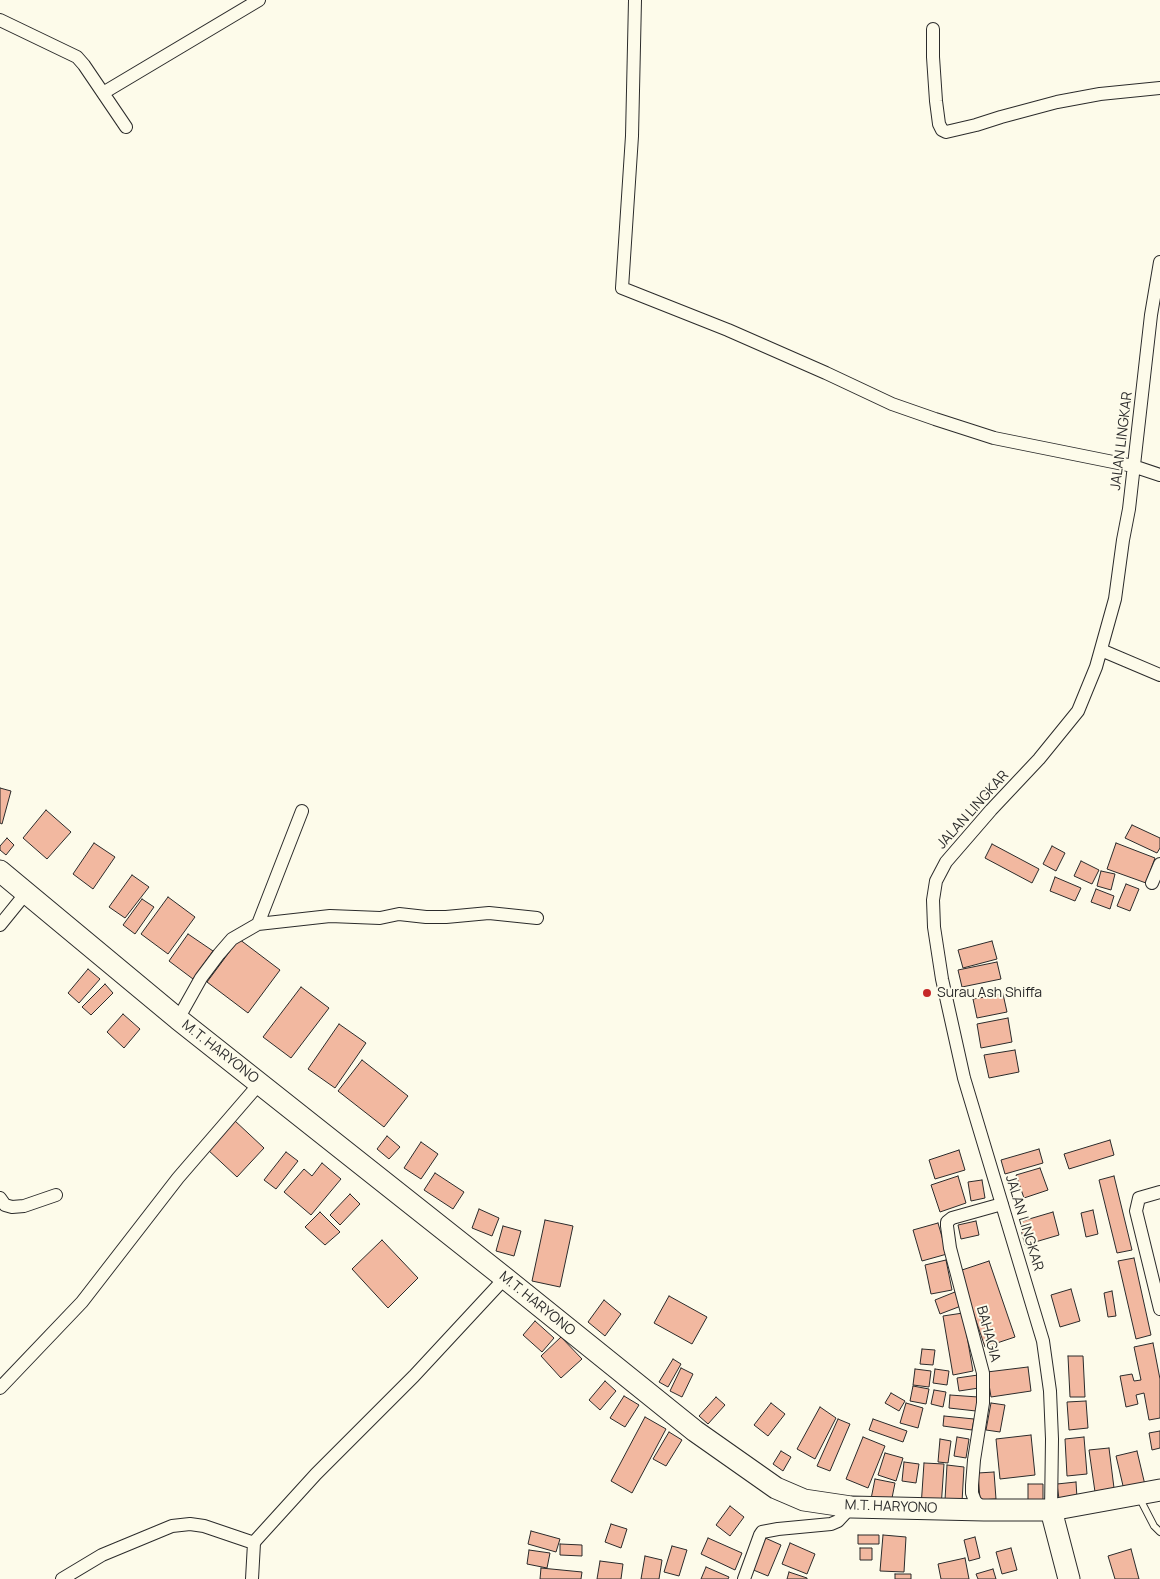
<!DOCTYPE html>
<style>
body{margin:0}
canvas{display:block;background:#fdfbea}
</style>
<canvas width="1160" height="1579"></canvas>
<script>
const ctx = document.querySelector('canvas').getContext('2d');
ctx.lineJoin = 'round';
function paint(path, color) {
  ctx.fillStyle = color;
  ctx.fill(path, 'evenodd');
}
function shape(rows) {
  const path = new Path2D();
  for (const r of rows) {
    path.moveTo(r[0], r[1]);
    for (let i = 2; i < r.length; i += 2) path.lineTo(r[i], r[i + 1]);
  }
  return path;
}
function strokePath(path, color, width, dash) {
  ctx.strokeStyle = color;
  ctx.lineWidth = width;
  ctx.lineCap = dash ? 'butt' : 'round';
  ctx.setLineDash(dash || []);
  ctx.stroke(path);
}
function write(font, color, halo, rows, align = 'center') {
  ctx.font = font + ' Manrope,sans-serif';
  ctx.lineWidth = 4;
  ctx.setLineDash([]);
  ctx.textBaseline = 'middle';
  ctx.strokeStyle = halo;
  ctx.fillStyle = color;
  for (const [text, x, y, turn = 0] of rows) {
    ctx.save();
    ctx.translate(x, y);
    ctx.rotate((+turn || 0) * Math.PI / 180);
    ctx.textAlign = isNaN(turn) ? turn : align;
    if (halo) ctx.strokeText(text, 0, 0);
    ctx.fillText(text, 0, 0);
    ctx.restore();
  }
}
const building = shape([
 [0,788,11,791,2,824,0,823,0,788],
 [46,810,71,832,47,859,23,838,46,810],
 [1132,825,1160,838,1160,848,1157,853,1125,838,1132,825],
 [7,838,14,845,6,855,0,850,0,846,7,838],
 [94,843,115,857,93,889,73,874,94,843],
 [1116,843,1155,858,1146,883,1107,869,1116,843],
 [992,844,1039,869,1032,883,985,858,992,844],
 [1052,846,1065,853,1056,871,1043,864,1052,846],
 [1081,861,1099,870,1092,884,1074,876,1081,861],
 [1101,871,1115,874,1111,890,1097,886,1101,871],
 [132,875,149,887,125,918,109,907,132,875],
 [1055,877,1081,888,1075,901,1050,891,1055,877],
 [1126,884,1139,889,1130,911,1117,906,1126,884],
 [1096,889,1114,896,1110,909,1091,902,1096,889],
 [168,897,195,917,168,954,141,934,168,897],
 [142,899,154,907,135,934,123,925,142,899],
 [188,934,213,951,193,979,169,961,188,934],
 [239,939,280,970,248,1013,207,982,239,939],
 [992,941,997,959,963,968,958,950,992,941],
 [997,962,1001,979,962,987,958,970,997,962],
 [88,969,100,979,79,1003,68,993,88,969],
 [105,984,113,993,91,1015,82,1007,105,984],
 [301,987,329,1008,291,1058,263,1037,301,987],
 [1003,994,1007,1012,977,1018,973,999,1003,994],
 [123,1014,140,1029,124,1048,107,1032,123,1014],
 [1008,1018,1012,1042,981,1048,977,1024,1008,1018],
 [339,1024,366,1043,335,1088,308,1069,339,1024],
 [1015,1050,1019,1072,989,1078,984,1055,1015,1050],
 [362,1060,408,1096,384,1127,338,1091,362,1060],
 [234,1120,264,1148,237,1177,207,1149,234,1120],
 [387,1136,400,1147,389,1159,377,1149,387,1136],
 [1110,1140,1114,1155,1069,1169,1064,1154,1110,1140],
 [421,1142,438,1154,421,1179,404,1168,421,1142],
 [1039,1149,1043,1163,1005,1174,1001,1160,1039,1149],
 [959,1150,965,1170,935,1179,929,1160,959,1150],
 [286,1152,298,1161,276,1189,264,1180,286,1152],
 [322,1163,341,1179,311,1215,284,1192,304,1169,312,1176,322,1163],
 [1040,1168,1048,1190,1024,1198,1016,1175,1040,1168],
 [435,1173,464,1192,453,1209,424,1190,435,1173],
 [958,1176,966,1203,940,1212,931,1185,958,1176],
 [1114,1176,1132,1250,1117,1253,1099,1180,1114,1176],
 [982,1180,985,1198,971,1201,968,1182,982,1180],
 [350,1194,360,1204,340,1225,330,1215,350,1194],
 [479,1209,499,1218,492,1236,472,1228,479,1209],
 [1093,1210,1098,1234,1086,1237,1081,1213,1093,1210],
 [320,1212,340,1232,325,1245,305,1227,320,1212],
 [1053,1212,1059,1235,1025,1245,1019,1222,1053,1212],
 [545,1220,573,1226,560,1287,532,1281,545,1220],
 [976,1221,979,1235,961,1239,958,1225,976,1221],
 [938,1223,947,1254,922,1261,913,1230,938,1223],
 [503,1226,521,1231,514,1256,496,1251,503,1226],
 [382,1240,418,1278,388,1308,352,1269,382,1240],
 [1134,1258,1151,1335,1136,1339,1118,1261,1134,1258],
 [946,1260,952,1290,931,1294,925,1265,946,1260],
 [989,1261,1015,1337,985,1347,959,1271,989,1261],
 [1071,1289,1080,1321,1060,1327,1051,1295,1071,1289],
 [1112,1291,1116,1316,1108,1317,1104,1293,1112,1291],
 [955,1292,961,1306,940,1314,935,1300,955,1292],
 [669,1296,707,1317,692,1344,654,1323,669,1296],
 [604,1300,621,1314,605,1336,588,1322,604,1300],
 [963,1313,973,1371,953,1375,943,1316,963,1313],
 [535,1321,554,1338,542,1352,523,1335,535,1321],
 [561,1337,582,1359,561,1378,541,1356,561,1337],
 [1153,1343,1160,1379,1160,1418,1149,1420,1144,1393,1136,1395,1138,1404,1126,1407,1120,1376,1132,1374,1134,1381,1141,1380,1134,1347,1153,1343],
 [922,1349,935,1350,933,1365,920,1364,922,1349],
 [1068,1356,1083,1356,1085,1397,1070,1397,1068,1356],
 [673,1359,681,1364,668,1387,659,1382,673,1359],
 [1028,1367,1031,1391,991,1397,987,1372,1028,1367],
 [681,1368,693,1374,682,1397,670,1391,681,1368],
 [915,1369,931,1371,929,1387,913,1385,915,1369],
 [935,1369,949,1371,947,1385,933,1383,935,1369],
 [978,1375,979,1388,959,1391,957,1378,978,1375],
 [605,1381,616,1391,600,1410,589,1400,605,1381],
 [913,1386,929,1389,926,1404,910,1401,913,1386],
 [934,1390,946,1392,943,1407,931,1404,934,1390],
 [891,1393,905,1401,899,1411,885,1403,891,1393],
 [950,1395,978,1397,976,1411,949,1408,950,1395],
 [624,1396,639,1405,625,1427,610,1418,624,1396],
 [716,1397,725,1405,708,1424,699,1416,716,1397],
 [1086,1401,1088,1428,1069,1430,1067,1402,1086,1401],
 [771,1403,785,1414,768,1436,754,1425,771,1403],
 [906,1403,923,1408,918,1428,900,1423,906,1403],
 [991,1403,1005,1405,1000,1432,986,1430,991,1403],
 [820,1407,836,1418,815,1459,797,1449,820,1407],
 [944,1416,974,1419,972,1430,943,1426,944,1416],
 [645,1417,666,1429,632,1493,611,1481,645,1417],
 [838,1419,850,1424,830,1471,817,1466,838,1419],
 [873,1419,907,1431,903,1442,869,1430,873,1419],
 [1160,1431,1160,1448,1152,1450,1149,1433,1160,1431],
 [669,1432,682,1440,666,1466,653,1459,669,1432],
 [1031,1435,1035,1475,1000,1479,996,1439,1031,1435],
 [863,1437,885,1446,868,1488,846,1479,863,1437],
 [957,1437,969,1439,966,1458,954,1456,957,1437],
 [1084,1437,1087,1474,1067,1476,1065,1439,1084,1437],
 [940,1439,951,1441,948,1463,938,1462,940,1439],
 [1109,1448,1115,1496,1096,1499,1089,1450,1109,1448],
 [781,1451,791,1457,783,1471,773,1464,781,1451],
 [1137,1451,1145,1485,1124,1490,1116,1456,1137,1451],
 [885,1453,903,1458,896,1481,878,1475,885,1453],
 [904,1462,919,1464,916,1483,902,1481,904,1462],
 [924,1463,944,1464,941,1508,921,1507,924,1463],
 [947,1465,964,1467,962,1502,945,1500,947,1465],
 [994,1472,996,1499,980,1500,978,1473,994,1472],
 [875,1479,895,1483,890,1508,870,1504,875,1479],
 [1076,1482,1077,1498,1059,1499,1057,1484,1076,1482],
 [1028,1484,1043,1484,1043,1503,1028,1503,1028,1484],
 [730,1506,744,1517,730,1536,716,1525,730,1506],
 [611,1524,627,1529,621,1548,605,1542,611,1524],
 [531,1531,560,1539,556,1552,528,1544,531,1531],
 [858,1535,879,1535,879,1544,858,1544,858,1535],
 [883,1535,906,1537,904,1572,880,1571,883,1535],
 [763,1537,781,1545,768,1576,751,1569,763,1537],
 [975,1537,980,1558,969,1561,964,1540,975,1537],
 [708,1538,742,1553,735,1570,701,1554,708,1538],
 [790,1543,815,1554,807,1574,782,1564,790,1543],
 [560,1544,582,1545,582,1556,560,1555,560,1544],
 [672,1546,687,1550,679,1576,664,1572,672,1546],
 [860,1548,872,1548,872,1560,860,1560,860,1548],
 [1011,1548,1017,1570,1002,1574,996,1552,1011,1548],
 [1131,1549,1139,1579,1115,1579,1108,1556,1131,1549],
 [529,1550,550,1553,547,1568,527,1564,529,1550],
 [645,1556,662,1560,659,1579,641,1579,645,1556],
 [965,1558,969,1579,941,1579,938,1564,965,1558],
 [600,1561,623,1564,621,1579,597,1579,600,1561],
 [706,1567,729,1577,728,1579,701,1579,706,1567],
 [541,1568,582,1572,581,1579,540,1579,541,1568],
 [993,1569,996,1579,978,1579,976,1574,993,1569],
 [789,1572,807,1578,807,1579,787,1579,789,1572],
 [895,1574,911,1574,911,1579,895,1579,895,1574]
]);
const service = shape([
 [1139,1497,1154,1526,1160,1532]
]);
const minor = shape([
 [635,0,632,136,622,288,728,330,826,373,892,404,935,419,994,438,1133,466,1160,475],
 [0,20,77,57,84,65,126,127],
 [933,29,933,57,936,101,939,124,942,130,946,132,976,125,1001,117,1057,102,1100,94,1160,88],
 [103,93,259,0],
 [1101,650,1160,675],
 [1152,883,1160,864],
 [258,924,302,811],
 [0,925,26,893],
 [178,1019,201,978,219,954,232,939,258,924,330,916,380,918,399,914,426,917,446,917,489,913,537,918],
 [1160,1192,1139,1198,1136,1211,1160,1309],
 [0,1198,5,1205,12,1207,24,1206,56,1195],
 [0,1388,82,1302,178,1178,260,1083],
 [984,1510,975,1501,972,1493,972,1485,974,1460,983,1403,983,1373,950,1248,947,1226,947,1222,952,1218,1002,1204],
 [1051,1510,1052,1439,1050,1391,1043,1341,964,1078,942,979,934,927,933,900,936,881,946,862,991,810,1039,759,1078,711,1096,667,1115,599,1123,540,1129,509,1151,315,1160,262],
 [62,1579,102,1555,172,1526,190,1524,204,1526,254,1543],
 [252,1579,254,1543,256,1540,316,1474,414,1376,505,1278],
 [744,1579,760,1535,762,1532,778,1529,831,1524,838,1521,851,1507]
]);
const trunk = shape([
 [0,871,178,1019,505,1278,695,1431,776,1488,804,1500,851,1507,984,1510,1051,1510,1160,1490],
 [1051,1510,1069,1579]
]);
const markers = [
 [927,993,5,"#c62828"]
];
const streetNames = [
 ["JALAN LINGKAR",1122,441,-83],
 ["JALAN LINGKAR",973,810,-48],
 ["M.T. HARYONO",220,1052,38],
 ["JALAN LINGKAR",1024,1223,73],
 ["M.T. HARYONO",537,1304,39],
 ["BAHAGIA",988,1334,75],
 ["M.T. HARYONO",891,1507,2]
];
const poiNames = [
 ["Surau Ash Shiffa",937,993]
];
paint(building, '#f2b8a0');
strokePath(building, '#2b2b2b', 1);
strokePath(service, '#2b2b2b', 8);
strokePath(minor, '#2b2b2b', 14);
strokePath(trunk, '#2b2b2b', 23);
strokePath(service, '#fdfbea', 6);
strokePath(minor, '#fdfbea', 12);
strokePath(trunk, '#fdfbea', 21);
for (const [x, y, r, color] of markers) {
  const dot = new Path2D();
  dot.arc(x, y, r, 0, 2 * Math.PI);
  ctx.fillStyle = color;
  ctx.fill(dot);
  strokePath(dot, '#fdfbea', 2);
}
write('14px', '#2b2b2b', '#fdfbea', streetNames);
write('14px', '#2b2b2b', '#fdfbea', poiNames, 'left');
</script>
